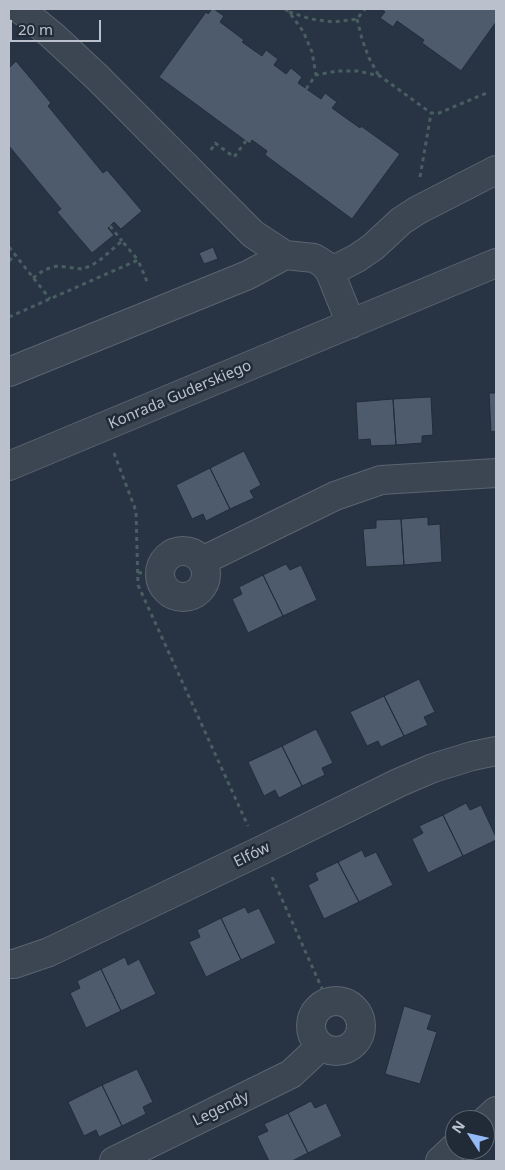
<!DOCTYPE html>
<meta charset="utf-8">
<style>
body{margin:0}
#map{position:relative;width:505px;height:1170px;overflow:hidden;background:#283443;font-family:"Noto Sans",sans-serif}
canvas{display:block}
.frame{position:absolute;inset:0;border:10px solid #bac1cd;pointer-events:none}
.north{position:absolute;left:445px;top:1110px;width:50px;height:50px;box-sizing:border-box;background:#212b38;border:1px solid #5e6774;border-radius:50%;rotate:305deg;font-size:14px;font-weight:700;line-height:20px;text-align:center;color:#bac1cd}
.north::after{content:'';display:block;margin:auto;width:18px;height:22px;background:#95bbf6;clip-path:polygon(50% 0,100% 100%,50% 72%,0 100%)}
.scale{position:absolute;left:10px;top:20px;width:91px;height:22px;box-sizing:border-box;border:2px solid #bac1cd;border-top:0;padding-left:6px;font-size:15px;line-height:18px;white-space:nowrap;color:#bac1cd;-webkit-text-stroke:4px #212b38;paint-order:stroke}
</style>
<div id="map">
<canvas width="505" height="1170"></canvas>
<div class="frame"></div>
<div class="north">N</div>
<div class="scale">20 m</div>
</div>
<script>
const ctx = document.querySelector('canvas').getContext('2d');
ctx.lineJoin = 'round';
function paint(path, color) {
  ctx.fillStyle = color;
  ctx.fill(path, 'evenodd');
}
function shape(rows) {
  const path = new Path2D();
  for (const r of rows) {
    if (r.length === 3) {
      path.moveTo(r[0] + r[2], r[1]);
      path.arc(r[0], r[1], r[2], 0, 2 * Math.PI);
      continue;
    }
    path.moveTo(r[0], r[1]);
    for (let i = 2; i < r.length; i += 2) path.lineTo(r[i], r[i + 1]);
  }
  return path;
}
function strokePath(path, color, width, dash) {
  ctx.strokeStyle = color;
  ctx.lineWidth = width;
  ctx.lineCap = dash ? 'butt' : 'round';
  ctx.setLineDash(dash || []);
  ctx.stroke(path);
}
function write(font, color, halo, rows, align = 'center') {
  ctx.font = font + ' "Noto Sans",sans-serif';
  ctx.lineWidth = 5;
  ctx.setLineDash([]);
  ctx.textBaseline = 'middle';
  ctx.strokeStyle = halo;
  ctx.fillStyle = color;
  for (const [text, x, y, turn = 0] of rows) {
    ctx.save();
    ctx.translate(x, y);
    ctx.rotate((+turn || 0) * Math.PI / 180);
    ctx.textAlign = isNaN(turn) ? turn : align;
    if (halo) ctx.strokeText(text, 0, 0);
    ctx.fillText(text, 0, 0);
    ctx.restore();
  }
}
const building = shape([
 [212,9,214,9,224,16,220,22,244,40,242,42,262,56,266,50,278,59,274,65,286,74,291,68,302,77,298,83,321,99,325,93,337,102,332,108,360,128,361,126,400,154,352,219,265,155,267,151,252,140,250,144,159,77,206,12,208,14,212,9],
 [381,9,496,9,496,22,461,71,422,43,424,40,397,21,393,27,380,18,385,12,381,9],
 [16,61,51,103,48,106,103,173,107,170,142,211,121,229,114,222,108,228,114,235,92,253,57,212,61,209,9,146,9,68,16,61],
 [213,247,218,259,204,264,199,253,213,247],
 [489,393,496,393,496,431,491,432,489,393],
 [431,397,433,435,422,436,422,443,396,445,393,399,431,397],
 [393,399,396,445,371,446,370,439,358,440,356,402,393,399],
 [244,451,261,485,250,491,254,498,230,509,210,468,244,451],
 [210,468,230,509,206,521,203,514,192,519,176,485,210,468],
 [428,517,428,525,440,524,442,562,404,565,401,519,428,517],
 [401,519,404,565,366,567,363,529,376,528,376,520,401,519],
 [286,564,290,570,301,565,317,600,283,616,263,575,286,564],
 [263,575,283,616,248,633,232,599,242,594,239,587,263,575],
 [419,679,435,712,424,717,428,725,404,736,384,696,419,679],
 [384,696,404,736,381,747,378,741,367,746,350,712,384,696],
 [316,729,333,763,322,768,325,775,302,786,282,746,316,729],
 [282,746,302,786,279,798,275,790,264,796,248,762,282,746],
 [466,803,470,810,481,805,496,837,496,840,463,856,443,815,466,803],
 [443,815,463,856,428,873,412,839,423,833,419,826,443,815],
 [362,850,365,857,376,852,393,885,359,902,338,862,362,850],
 [338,862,359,902,324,919,308,885,318,880,315,873,338,862],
 [245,907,248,913,259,908,276,943,241,960,221,918,245,907],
 [221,918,241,960,206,977,189,942,200,937,197,930,221,918],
 [125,957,128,965,139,959,156,994,121,1011,101,969,125,957],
 [101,969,121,1011,86,1028,70,993,80,988,77,981,101,969],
 [404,1006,432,1015,427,1029,437,1032,420,1084,385,1074,404,1006],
 [137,1069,153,1102,143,1107,146,1114,122,1126,102,1085,137,1069],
 [102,1085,122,1126,99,1137,96,1130,84,1136,68,1102,102,1085],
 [311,1101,315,1108,326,1103,342,1136,308,1153,288,1113,311,1101],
 [288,1113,308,1153,292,1161,269,1161,257,1136,268,1131,264,1124,288,1113]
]);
const path = shape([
 [285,9,289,12,303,31,312,52,316,75],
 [289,12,311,19,334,22,357,19,365,9],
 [357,19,362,39,369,58,379,76],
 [306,89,316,75,337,71,358,71,380,76,431,113,439,113,489,92],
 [211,150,215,143,234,157,246,141],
 [420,177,430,119,431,113],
 [110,226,122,241],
 [9,247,50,299],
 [9,261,15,255],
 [33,278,44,270,53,267,58,266,82,269,90,266,99,261,122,241,138,260],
 [9,317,138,260,148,284],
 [114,453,136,511,138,585,248,826],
 [138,573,160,571],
 [272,877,328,1002]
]);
const minor = shape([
 [20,9,53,36,98,78,253,234,285,255,314,258,324,264,330,272,351,324],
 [330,272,357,258,373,247,401,221,418,210,496,170],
 [9,372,248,275,285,255],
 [9,466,496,263],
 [183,574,23],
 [202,561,335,496,381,480,496,473],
 [9,964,14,964,49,952,260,851,398,783,433,768,472,756,496,751],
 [336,1026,25],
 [485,1121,496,1111],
 [114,1161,291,1074,321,1046],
 [440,1161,455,1147]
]);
const streetNames = [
 ["Konrada Guderskiego",180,395,-23],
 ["Elfów",252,855,-26],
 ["Legendy",221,1109,-26]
];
paint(building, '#4e5b6c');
strokePath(building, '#232d3a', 1);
strokePath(minor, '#5b6470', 30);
strokePath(path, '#495e61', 3, [4, 4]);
strokePath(minor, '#3c4653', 28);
write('15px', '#bac1cd', '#212b38', streetNames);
</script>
